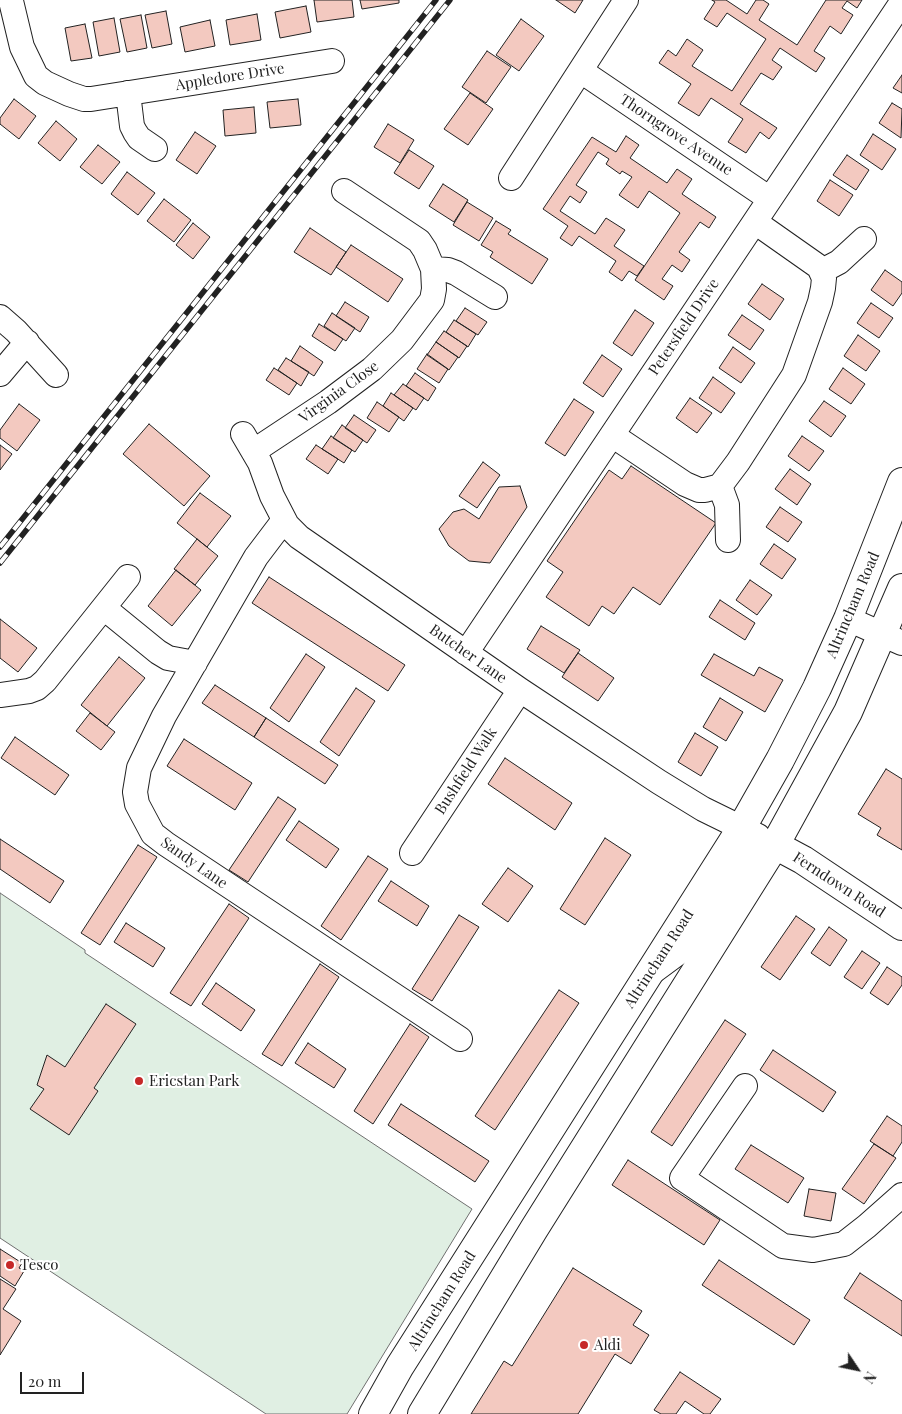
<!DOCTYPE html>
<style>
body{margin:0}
#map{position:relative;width:902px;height:1414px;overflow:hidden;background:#fff;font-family:"Playfair Display",serif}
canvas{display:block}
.north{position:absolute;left:832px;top:1344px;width:50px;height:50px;-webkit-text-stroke:4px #fff;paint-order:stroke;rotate:124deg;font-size:14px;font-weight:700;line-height:20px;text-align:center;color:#222}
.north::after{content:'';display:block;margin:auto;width:18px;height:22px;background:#222;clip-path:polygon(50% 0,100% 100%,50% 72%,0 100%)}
.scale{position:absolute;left:20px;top:1372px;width:64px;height:22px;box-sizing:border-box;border:2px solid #222;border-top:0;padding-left:6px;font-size:15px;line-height:18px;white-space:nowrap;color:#222;-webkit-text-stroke:4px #fff;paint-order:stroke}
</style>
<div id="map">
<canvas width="902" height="1414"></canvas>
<div class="north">N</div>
<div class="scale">20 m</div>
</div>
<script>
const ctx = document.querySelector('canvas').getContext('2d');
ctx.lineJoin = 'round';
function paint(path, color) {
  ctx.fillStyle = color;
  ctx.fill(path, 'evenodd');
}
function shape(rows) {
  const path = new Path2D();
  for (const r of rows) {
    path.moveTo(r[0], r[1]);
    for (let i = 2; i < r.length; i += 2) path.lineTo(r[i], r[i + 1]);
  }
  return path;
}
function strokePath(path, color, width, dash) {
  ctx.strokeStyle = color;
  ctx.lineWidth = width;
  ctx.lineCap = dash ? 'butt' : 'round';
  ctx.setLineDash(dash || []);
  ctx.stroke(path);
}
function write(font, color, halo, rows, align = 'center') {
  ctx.font = font + ' "Playfair Display",serif';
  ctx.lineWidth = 4;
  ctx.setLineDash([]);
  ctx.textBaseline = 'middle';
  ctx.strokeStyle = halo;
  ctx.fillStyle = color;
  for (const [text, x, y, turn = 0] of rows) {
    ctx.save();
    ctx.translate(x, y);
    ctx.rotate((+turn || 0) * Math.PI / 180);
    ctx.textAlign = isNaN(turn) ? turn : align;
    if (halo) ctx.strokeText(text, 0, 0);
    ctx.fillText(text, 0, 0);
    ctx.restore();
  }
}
const green = shape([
 [0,893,85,950,85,953,472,1209,347,1414,266,1414,0,1238,0,893]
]);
const building = shape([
 [314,0,352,0,354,17,317,22,314,0],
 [360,0,399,0,399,3,362,9,360,0],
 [556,0,583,0,575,13,556,0],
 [712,0,726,0,747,14,756,0,763,0,769,4,759,20,797,45,826,0,862,0,857,8,847,1,842,8,853,15,841,34,830,26,814,51,825,58,816,72,780,48,772,60,782,67,773,80,761,73,740,104,777,128,769,139,760,132,746,153,728,142,743,119,711,98,699,116,678,103,691,84,659,63,668,50,676,56,687,39,703,50,692,66,732,91,766,39,727,13,717,27,704,19,715,2,712,0],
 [306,6,311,32,280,38,275,12,306,6],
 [166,11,172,44,152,48,145,15,166,11],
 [257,14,261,40,230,45,226,20,257,14],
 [141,15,147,48,127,52,120,19,141,15],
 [114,18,120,52,99,56,93,22,114,18],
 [521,19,544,36,519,71,496,55,521,19],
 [210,20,215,46,185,52,180,27,210,20],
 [85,24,92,58,71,61,65,28,85,24],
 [487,51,511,67,486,103,462,87,487,51],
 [902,75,902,93,893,88,902,75],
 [470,93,493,109,468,145,444,129,470,93],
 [14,99,36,116,19,139,0,124,0,118,14,99],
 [298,99,301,125,270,128,267,102,298,99],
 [892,103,902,109,901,138,879,123,892,103],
 [254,107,256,133,225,136,223,110,254,107],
 [56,121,77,139,60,161,38,143,56,121],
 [388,124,414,140,400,163,374,147,388,124],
 [195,132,216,146,197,174,176,160,195,132],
 [873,134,896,149,882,170,860,155,873,134],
 [626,136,639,145,630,158,667,183,677,169,692,179,682,194,716,217,709,228,700,222,679,252,690,260,682,272,672,265,662,279,673,286,664,300,635,280,680,213,649,191,638,208,619,195,632,177,622,171,620,174,606,164,609,159,598,152,576,185,587,192,580,203,570,196,560,211,595,234,606,218,625,230,614,246,644,266,637,276,629,271,622,281,609,272,616,261,579,236,572,246,560,238,568,226,543,209,592,137,616,152,626,136],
 [98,145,120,162,102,184,80,167,98,145],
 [409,150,434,166,419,189,394,173,409,150],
 [847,155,869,170,856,190,833,175,847,155],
 [127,172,155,193,138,215,111,194,127,172],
 [830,180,853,195,839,216,817,201,830,180],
 [443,184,468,200,454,222,429,206,443,184],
 [164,199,191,220,174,242,147,221,164,199],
 [467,202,493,218,479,241,453,225,467,202],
 [496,221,511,230,508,234,548,259,532,284,490,257,493,252,481,245,496,221],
 [193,223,210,237,193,259,176,245,193,223],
 [310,228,346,252,331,275,294,252,310,228],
 [351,245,403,279,388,302,336,267,351,245],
 [885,270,902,282,902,293,893,306,871,290,885,270],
 [762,284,784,299,770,320,748,304,762,284],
 [345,302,369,317,360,332,336,316,345,302],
 [871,303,893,318,879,338,857,323,871,303],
 [465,308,487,322,478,335,456,321,465,308],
 [635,310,654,323,632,356,613,343,635,310],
 [332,313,355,328,346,341,324,326,332,313],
 [742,315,764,330,750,350,728,335,742,315],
 [454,320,476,334,468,347,446,332,454,320],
 [319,324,343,339,335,351,312,336,319,324],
 [444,331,467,346,459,358,436,342,444,331],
 [858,335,880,351,866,371,844,356,858,335],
 [436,342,458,357,449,370,427,355,436,342],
 [300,346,323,362,314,376,291,361,300,346],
 [733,347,755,363,741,383,719,368,733,347],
 [427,354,448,369,439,383,417,369,427,354],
 [602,355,622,369,603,397,583,383,602,355],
 [286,358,309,372,301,386,278,370,286,358],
 [274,368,297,383,289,395,266,380,274,368],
 [843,368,865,384,851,404,829,389,843,368],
 [415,373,436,388,428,401,406,386,415,373],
 [713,377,735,393,721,413,699,398,713,377],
 [403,384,424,398,416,410,394,395,403,384],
 [391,393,413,408,404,421,383,406,391,393],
 [690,398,712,413,697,433,676,418,690,398],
 [574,399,594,412,565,456,545,443,574,399],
 [824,401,846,416,831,437,809,421,824,401],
 [377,402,399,417,389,432,367,418,377,402],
 [19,404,40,420,17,451,0,438,0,430,19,404],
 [354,415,376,430,367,443,345,428,354,415],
 [149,424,210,476,184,506,123,454,149,424],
 [342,425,363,440,355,452,333,438,342,425],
 [331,436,352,450,344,463,322,449,331,436],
 [802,436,824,451,809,471,788,456,802,436],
 [0,445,12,454,0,470,0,445],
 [316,445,338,459,328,474,306,459,316,445],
 [483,462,500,475,477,508,459,496,483,462],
 [631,466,716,523,660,605,633,587,614,614,602,606,589,626,546,597,563,572,547,561,609,470,622,479,631,466],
 [790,469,811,484,797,505,775,489,790,469],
 [520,486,527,507,490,563,469,561,449,546,439,529,453,512,464,509,479,519,499,487,520,486],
 [200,493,231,516,207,547,177,523,200,493],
 [780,507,802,522,788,542,766,527,780,507],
 [197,539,218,556,195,585,174,569,197,539],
 [774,544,796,559,782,579,760,564,774,544],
 [176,570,201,590,172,626,148,606,176,570],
 [269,577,405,665,388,691,252,603,269,577],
 [750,580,772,595,757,615,736,600,750,580],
 [720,600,755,623,745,640,709,617,720,600],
 [0,619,37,648,18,672,0,658,0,619],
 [541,626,580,650,564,673,527,649,541,626],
 [578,653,614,678,598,701,562,677,578,653],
 [306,654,325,667,289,722,270,708,306,654],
 [714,654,754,676,759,667,783,680,765,712,701,675,714,654],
 [119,657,145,678,107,726,81,705,119,657],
 [215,685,266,718,254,737,202,703,215,685],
 [356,688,375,701,339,756,320,742,356,688],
 [720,698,743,712,726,741,703,727,720,698],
 [90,713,115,732,101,750,76,731,90,713],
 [266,718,338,765,325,784,254,737,266,718],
 [695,733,718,747,701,776,678,762,695,733],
 [15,737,69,775,55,795,1,758,15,737],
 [184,739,252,783,235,810,167,766,184,739],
 [505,758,572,803,555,830,488,784,505,758],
 [886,769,902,779,902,850,877,835,881,828,858,814,886,769],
 [278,797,296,809,248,882,229,870,278,797],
 [299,821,339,849,326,868,286,840,299,821],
 [605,838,631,855,585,925,560,909,605,838],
 [0,839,64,881,50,903,0,869,0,839],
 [138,845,157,857,100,945,81,933,138,845],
 [368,856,388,869,341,940,321,926,368,856],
 [508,868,533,886,508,922,482,904,508,868],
 [391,881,429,906,417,926,378,901,391,881],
 [229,904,249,918,191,1006,170,993,229,904],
 [459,915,479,927,432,1001,412,989,459,915],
 [796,916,815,929,780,980,761,967,796,916],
 [126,923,165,948,153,967,114,942,126,923],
 [829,927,847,940,830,966,811,953,829,927],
 [862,951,880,963,862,989,844,977,862,951],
 [320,964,339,977,282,1066,262,1054,320,964],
 [887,967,902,977,902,985,888,1005,870,993,887,967],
 [216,983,255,1010,241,1031,202,1004,216,983],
 [559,990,579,1003,495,1130,475,1116,559,990],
 [106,1004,136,1024,94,1088,98,1091,69,1135,30,1109,44,1089,37,1085,47,1055,65,1067,106,1004],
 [725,1020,746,1034,672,1146,651,1132,725,1020],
 [410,1024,429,1037,373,1124,354,1111,410,1024],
 [308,1043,346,1069,334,1088,295,1063,308,1043],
 [773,1050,836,1092,823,1112,760,1070,773,1050],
 [401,1104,489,1161,475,1182,388,1125,401,1104],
 [887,1116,902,1126,902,1142,893,1156,870,1141,887,1116],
 [874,1144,896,1158,864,1204,842,1189,874,1144],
 [751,1145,804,1178,788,1203,735,1169,751,1145],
 [628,1160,720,1220,704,1245,612,1185,628,1160],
 [809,1189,836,1193,831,1221,804,1216,809,1189],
 [0,1249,22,1263,19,1268,24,1271,15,1286,0,1276,0,1249],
 [719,1260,810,1320,794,1345,702,1285,719,1260],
 [573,1268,642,1311,633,1325,649,1335,631,1364,615,1354,578,1414,471,1414,504,1361,512,1366,573,1268],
 [860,1273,902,1301,902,1336,844,1298,860,1273],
 [0,1279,16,1289,3,1309,21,1321,0,1355,0,1279],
 [680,1372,721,1399,710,1414,704,1414,685,1401,676,1414,661,1414,654,1410,680,1372]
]);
const minor = shape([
 [11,1,22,47,36,76,45,83,69,94,84,99,91,99,332,61],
 [581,71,770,199],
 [128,93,132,126,135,132,139,138,155,149],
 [511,178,626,0],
 [433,269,448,270,456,273,495,297],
 [822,271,839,262,864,239],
 [0,317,16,331,56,375],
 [0,374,27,342],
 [243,434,260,463,272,496,287,525,299,537,520,690,659,782,703,809,758,836],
 [612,435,685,484,699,490,705,490,720,486,738,462,794,375,820,302,823,288,824,278,819,267,755,222],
 [254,451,328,402,372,369,402,340,432,300,434,289,433,269,425,250,419,241,344,191],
 [720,486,727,505,728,540],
 [284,520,256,557,164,716,139,768,135,792,137,804,153,834,166,844,460,1039],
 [104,608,158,652,168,658,195,663],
 [848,619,902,643],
 [466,653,902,2],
 [0,695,29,691,37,688,45,681,128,577],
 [412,853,520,690],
 [745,1086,682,1178,783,1246,813,1250,844,1244,867,1226,902,1195]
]);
const major = shape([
 [653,969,676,952,697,930,750,848,755,845,775,845,803,860,902,926]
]);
const highway = shape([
 [373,1414,400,1366,742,827,780,760,817,688,848,619,902,482],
 [422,1414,534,1229,775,845,848,712,902,588]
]);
const rail = shape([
 [0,547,436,0],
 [0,563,450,0]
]);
const markers = [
 [139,1081,5,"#c62828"],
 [10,1265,5,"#c62828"],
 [584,1345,5,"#c62828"]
];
const streetNames = [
 ["Appledore Drive",230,77,-9],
 ["Thorngrove Avenue",676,135,34],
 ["Petersfield Drive",684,327,-56],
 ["Virginia Close",339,392,-36],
 ["Altrincham Road",853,605,-67],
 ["Butcher Lane",468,654,35],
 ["Bushfield Walk",466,771,-57],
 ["Sandy Lane",194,863,35],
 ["Ferndown Road",839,885,33],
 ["Altrincham Road",659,959,-57],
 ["Altrincham Road",442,1301,-58]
];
const poiNames = [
 ["Ericstan Park",149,1081],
 ["Tesco",20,1265],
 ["Aldi",594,1345]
];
paint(green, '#e0efe3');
strokePath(green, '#6f6f6f', 1);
paint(building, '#f3c9c0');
strokePath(building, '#222', 1);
strokePath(minor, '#222', 26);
strokePath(major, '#222', 30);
strokePath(highway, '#222', 30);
strokePath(minor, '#fff', 24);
strokePath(major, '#fff', 28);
strokePath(highway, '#fff', 28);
strokePath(rail, '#222', 5.5);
strokePath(rail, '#fff', 4, [11]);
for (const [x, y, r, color] of markers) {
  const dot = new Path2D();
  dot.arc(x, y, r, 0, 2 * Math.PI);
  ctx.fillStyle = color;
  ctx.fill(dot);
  strokePath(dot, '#fff', 2);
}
write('15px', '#222', '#fff', streetNames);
write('15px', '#222', '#fff', poiNames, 'left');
</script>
